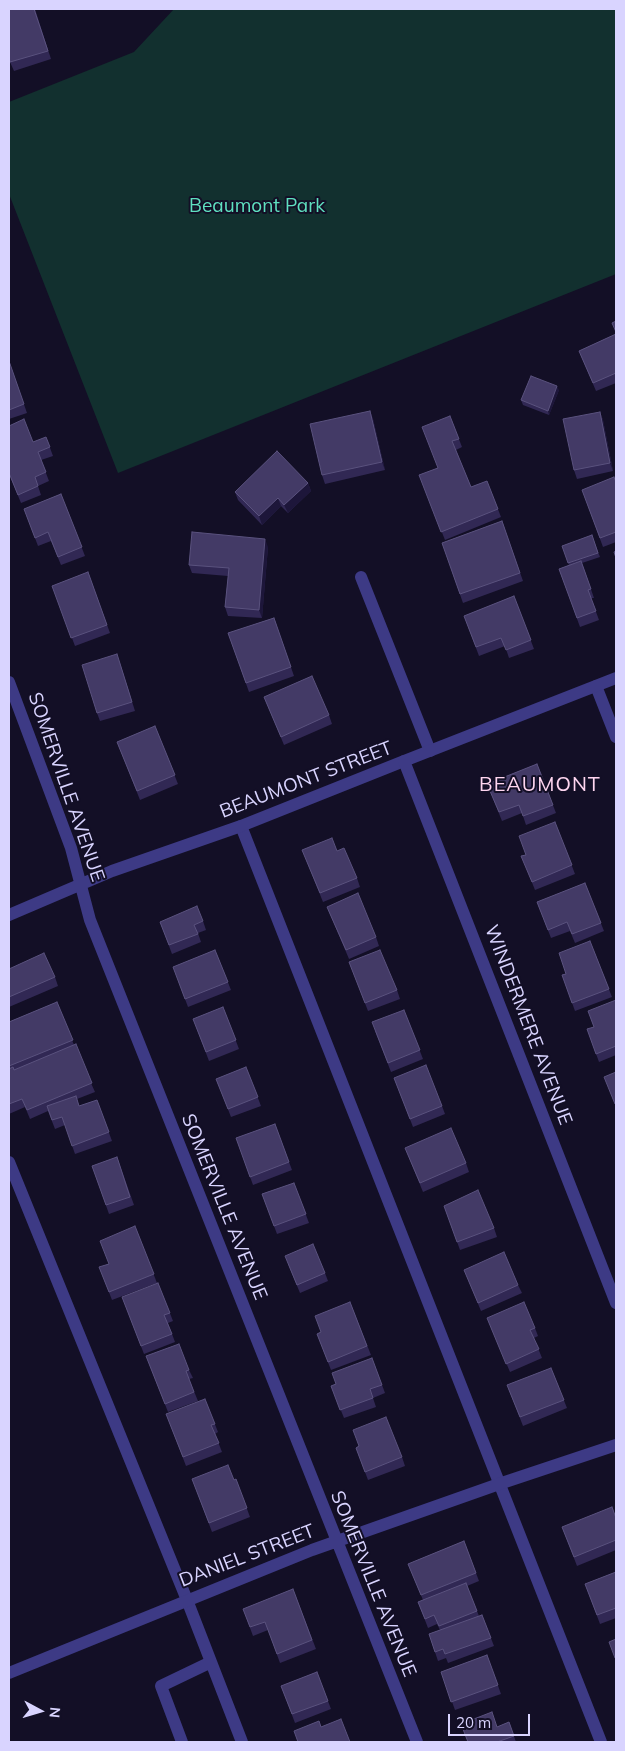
<!DOCTYPE html>
<style>
body{margin:0}
#map{position:relative;width:625px;height:1751px;overflow:hidden;background:#130f26;font-family:Mulish,sans-serif}
canvas{display:block}
.frame{position:absolute;inset:0;border:10px solid #d9d4ff;pointer-events:none}
.north{position:absolute;left:15px;top:1686px;width:50px;height:50px;-webkit-text-stroke:4px #130f26;paint-order:stroke;rotate:96deg;font-size:14px;font-weight:700;line-height:20px;text-align:center;color:#d9d4ff}
.north::after{content:'';display:block;margin:auto;width:18px;height:22px;background:#d9d4ff;clip-path:polygon(50% 0,100% 100%,50% 72%,0 100%)}
.scale{position:absolute;left:448px;top:1714px;width:82px;height:22px;box-sizing:border-box;border:2px solid #d9d4ff;border-top:0;padding-left:6px;font-size:15px;line-height:18px;white-space:nowrap;color:#d9d4ff;-webkit-text-stroke:4px #130f26;paint-order:stroke}
</style>
<div id="map">
<canvas width="625" height="1751"></canvas>
<div class="frame"></div>
<div class="north">N</div>
<div class="scale">20 m</div>
</div>
<script>
const ctx = document.querySelector('canvas').getContext('2d');
ctx.lineJoin = 'round';
function paint(path, color) {
  ctx.fillStyle = color;
  ctx.fill(path, 'evenodd');
}
function shape(rows) {
  const path = new Path2D();
  for (const r of rows) {
    path.moveTo(r[0], r[1]);
    for (let i = 2; i < r.length; i += 2) path.lineTo(r[i], r[i + 1]);
  }
  return path;
}
function strokePath(path, color, width, dash) {
  ctx.strokeStyle = color;
  ctx.lineWidth = width;
  ctx.lineCap = dash ? 'butt' : 'round';
  ctx.setLineDash(dash || []);
  ctx.stroke(path);
}
function write(font, color, halo, rows, align = 'center') {
  ctx.font = font + ' Mulish,sans-serif';
  ctx.lineWidth = 4;
  ctx.setLineDash([]);
  ctx.textBaseline = 'middle';
  ctx.strokeStyle = halo;
  ctx.fillStyle = color;
  for (const [text, x, y, turn = 0] of rows) {
    ctx.save();
    ctx.translate(x, y);
    ctx.rotate((+turn || 0) * Math.PI / 180);
    ctx.textAlign = isNaN(turn) ? turn : align;
    if (halo) ctx.strokeText(text, 0, 0);
    ctx.fillText(text, 0, 0);
    ctx.restore();
  }
}
const green = shape([
 [174,9,616,9,616,274,118,473,9,194,9,102,134,52]
]);
const service = shape([
 [596,686,616,737],
 [241,826,601,1742],
 [9,1162,187,1600,242,1742],
 [182,1742,161,1686,211,1662]
]);
const minor = shape([
 [361,577,430,751],
 [9,682,71,848,90,920,417,1742],
 [9,915,112,871,241,826,404,761],
 [9,1673,312,1550,499,1484,616,1445]
]);
const tertiary = shape([
 [616,678,404,761,616,1303]
]);
const wall = shape([
 [35,9,51,59,14,71,10,62],
 [616,334,616,383,596,391,579,351],
 [9,361,27,413,9,419],
 [559,390,549,415,523,405,521,400],
 [370,411,373,419,385,470,325,484,322,475],
 [600,412,603,420,613,471,577,479,574,470],
 [450,416,462,447,456,450,471,487,487,481,501,517,445,540,419,475,438,468],
 [9,426,33,442,46,437,53,456,41,460,49,481,38,486,41,495,21,503,9,474],
 [616,482,616,542,603,547,582,490],
 [308,483,311,491,288,513,281,506,262,525,238,500,235,492],
 [61,494,85,556,61,565,51,541,38,546,24,509],
 [502,521,523,581,463,603,442,543],
 [592,535,600,557,582,563,594,598,591,598,599,620,580,627,559,569,569,565,562,546],
 [268,547,262,618,228,616,225,607,228,576,192,573,189,565],
 [88,572,110,633,75,646,52,586],
 [514,596,534,649,509,658,505,646,479,656,464,616],
 [274,618,294,676,249,692,228,633],
 [120,663,135,711,100,721,97,713],
 [264,697,329,715,332,724,284,745],
 [155,726,178,784,140,800,117,742],
 [537,764,556,813,526,825,522,813,502,821,487,784],
 [555,822,575,874,535,890,525,865,526,855],
 [302,850,337,851,357,878,360,887,323,902],
 [585,883,604,931,575,943,570,931,551,938,537,902],
 [327,907,376,937,379,946,349,959],
 [203,921,206,930,198,933,201,942,172,954,160,922],
 [590,941,612,997,575,1011,562,975,566,974],
 [215,950,231,990,188,1007,173,967],
 [349,962,397,990,400,999,368,1011],
 [9,969,55,977,58,986,9,1007],
 [616,1000,616,1055,599,1062,587,1029,594,1027],
 [57,1002,74,1045,95,1092,77,1099,79,1106,97,1100,112,1141,75,1154,65,1125,55,1129,48,1111,30,1119,25,1107,9,1114,9,1022],
 [223,1007,239,1049,209,1061,193,1019],
 [404,1010,423,1059,391,1072,375,1031],
 [246,1067,261,1106,231,1117,216,1079],
 [394,1078,442,1106,445,1114,413,1127],
 [275,1124,292,1170,253,1185,236,1138],
 [405,1148,466,1163,469,1172,423,1192],
 [117,1157,134,1205,109,1214,92,1166],
 [294,1183,309,1223,277,1234,262,1194],
 [444,1206,494,1228,497,1237,460,1250],
 [135,1226,157,1283,112,1300,99,1267,109,1264],
 [288,1264,325,1273,328,1281,300,1293],
 [464,1270,518,1285,522,1293,481,1311],
 [158,1283,173,1321,168,1323,175,1342,144,1354,122,1297],
 [350,1302,371,1355,331,1370,317,1334,321,1332],
 [487,1318,535,1328,538,1336,534,1338,542,1358,510,1372],
 [146,1356,189,1370,193,1378,189,1379,198,1401,168,1412],
 [372,1358,385,1393,373,1398,376,1407,344,1418,331,1386,336,1384],
 [551,1368,567,1408,523,1426,507,1385],
 [205,1399,218,1432,215,1434,222,1452,186,1466,166,1414],
 [359,1446,402,1457,405,1466,368,1480,356,1448],
 [192,1479,234,1480,236,1479,250,1517,212,1532],
 [616,1518,616,1550,577,1566,562,1527],
 [464,1541,479,1581,467,1586,479,1616,482,1615,494,1646,448,1663,446,1658,438,1661,429,1634,440,1630,437,1624,428,1628,418,1602,423,1600,408,1564],
 [616,1572,616,1618,600,1624,585,1584],
 [293,1589,316,1649,280,1663,268,1630,253,1636,243,1609],
 [487,1655,501,1694,455,1710,441,1672],
 [317,1672,331,1709,295,1723,281,1686],
 [509,1722,516,1742,468,1742,497,1727]
]);
const shadedWall = shape([
 [557,386,559,390,549,415,548,411],
 [370,411,373,419,385,470,382,462],
 [600,412,603,420,613,471,610,463],
 [308,483,311,491,288,513,284,505],
 [278,498,281,506,262,525,259,516],
 [265,539,268,547,262,618,259,610]
]);
const building = shape([
 [9,9,34,9,48,51,10,62,9,58,9,9],
 [616,321,616,332,612,323,616,321],
 [616,334,616,373,593,383,579,351,616,334],
 [9,361,24,404,9,410,9,361],
 [531,376,557,386,548,411,521,400,531,376],
 [370,411,382,462,322,475,310,424,370,411],
 [600,412,610,463,574,470,563,419,600,412],
 [450,416,459,439,452,441,471,487,487,481,498,509,441,532,419,475,438,468,422,427,450,416],
 [24,419,33,442,46,437,50,447,38,452,46,472,35,477,38,486,18,495,9,473,9,426,24,419],
 [277,451,308,483,284,505,278,498,259,516,235,492,277,451],
 [614,477,616,482,616,532,600,538,582,490,614,477],
 [61,494,82,547,58,557,48,532,35,538,24,509,61,494],
 [502,521,520,573,460,594,442,543,502,521],
 [192,532,265,539,259,610,225,607,229,568,189,565,192,532],
 [592,535,598,553,568,563,562,546,592,535],
 [616,551,616,558,614,552,616,551],
 [581,561,591,589,588,590,596,611,577,618,559,569,581,561],
 [88,572,107,625,71,638,52,586,88,572],
 [514,596,531,640,506,650,501,638,476,647,464,616,514,596],
 [274,618,291,667,246,683,228,633,274,618],
 [117,654,132,702,97,713,82,665,117,654],
 [312,676,329,715,281,737,264,697,312,676],
 [155,726,175,775,137,791,117,742,155,726],
 [537,764,553,805,523,816,519,805,499,812,487,784,537,764],
 [555,822,572,865,532,882,521,856,526,855,519,836,555,822],
 [332,838,337,851,344,848,357,878,320,893,302,850,332,838],
 [585,883,601,923,572,934,567,922,548,930,537,902,585,883],
 [358,893,376,937,346,950,327,907,358,893],
 [197,906,203,921,194,925,198,934,169,945,160,922,197,906],
 [590,941,609,989,572,1003,562,975,566,974,559,953,590,941],
 [215,950,228,982,185,999,173,967,215,950],
 [380,950,397,990,365,1003,349,962,380,950],
 [44,953,55,977,9,997,9,969,44,953],
 [616,1000,616,1046,596,1054,587,1029,594,1027,588,1011,616,1000],
 [57,1002,73,1040,9,1066,9,1022,57,1002],
 [223,1007,236,1040,206,1052,193,1019,223,1007],
 [404,1010,420,1050,388,1063,372,1022,404,1010],
 [76,1044,92,1083,27,1110,22,1099,9,1104,9,1069,13,1067,14,1070,76,1044],
 [426,1065,442,1106,410,1119,394,1078,426,1065],
 [246,1067,258,1097,228,1109,216,1079,246,1067],
 [616,1072,616,1104,615,1104,604,1077,616,1072],
 [76,1096,79,1106,97,1100,109,1132,72,1146,62,1117,52,1120,47,1106,76,1096],
 [275,1124,289,1162,250,1177,236,1138,275,1124],
 [451,1128,466,1163,420,1183,405,1148,451,1128],
 [117,1157,130,1197,106,1205,92,1166,117,1157],
 [294,1183,306,1214,274,1226,262,1194,294,1183],
 [478,1190,494,1228,457,1242,444,1206,478,1190],
 [135,1226,154,1274,109,1292,99,1267,109,1264,100,1241,135,1226],
 [313,1244,325,1273,297,1285,285,1256,313,1244],
 [504,1252,518,1285,478,1303,464,1270,504,1252],
 [158,1283,170,1313,164,1315,172,1334,141,1346,122,1297,158,1283],
 [350,1302,367,1346,328,1362,317,1334,321,1332,315,1316,350,1302],
 [524,1302,535,1328,530,1330,539,1349,506,1364,487,1318,524,1302],
 [179,1344,189,1370,186,1371,194,1392,165,1404,146,1356,179,1344],
 [372,1358,382,1385,370,1389,373,1398,340,1410,331,1386,336,1384,332,1373,372,1358],
 [551,1368,564,1400,520,1417,507,1385,551,1368],
 [205,1399,215,1424,211,1425,219,1443,183,1457,166,1414,205,1399],
 [386,1417,402,1457,365,1472,356,1448,359,1446,353,1430,386,1417],
 [228,1465,234,1480,236,1479,247,1508,209,1523,192,1479,228,1465],
 [612,1507,616,1518,616,1540,574,1557,562,1527,612,1507],
 [464,1541,476,1573,421,1595,408,1564,464,1541],
 [616,1572,616,1608,597,1615,585,1584,616,1572],
 [466,1583,477,1611,439,1626,434,1615,425,1619,418,1602,466,1583],
 [293,1589,312,1640,277,1654,265,1622,250,1627,243,1609,293,1589],
 [482,1615,491,1638,445,1654,443,1649,435,1652,429,1634,482,1615],
 [616,1639,616,1658,615,1658,609,1642,616,1639],
 [487,1655,498,1685,451,1702,441,1672,487,1655],
 [317,1672,328,1701,292,1714,281,1686,317,1672],
 [492,1712,497,1727,509,1722,514,1736,497,1742,468,1742,461,1724,492,1712],
 [341,1719,350,1742,298,1742,294,1731,319,1721,321,1727,341,1719]
]);
const parkNames = [
 ["Beaumont Park",257,206]
];
const streetNames = [
 ["BEAUMONT STREET",306,780,-21],
 ["SOMERVILLE AVENUE",66,787,71],
 ["WINDERMERE AVENUE",528,1025,69],
 ["SOMERVILLE AVENUE",224,1207,68],
 ["DANIEL STREET",247,1556,-21],
 ["SOMERVILLE AVENUE",373,1584,68]
];
const neighbourhoodNames = [
 ["BEAUMONT",540,785]
];
paint(green, '#12302f');
strokePath(service, '#3d3a85', 12);
strokePath(minor, '#3d3a85', 12);
strokePath(tertiary, '#3d3a85', 12);
paint(wall, '#312854');
paint(shadedWall, '#1d163a');
paint(building, '#433a66');
strokePath(building, '#5a527e', 1);
write('19px', '#5fe0c0', '#130f26', parkNames);
write('19px', '#d9d4ff', '#130f26', streetNames);
ctx.letterSpacing = '1px';
write('20px', '#ffd6f0', '#130f26', neighbourhoodNames);
ctx.letterSpacing = '0px';
</script>
